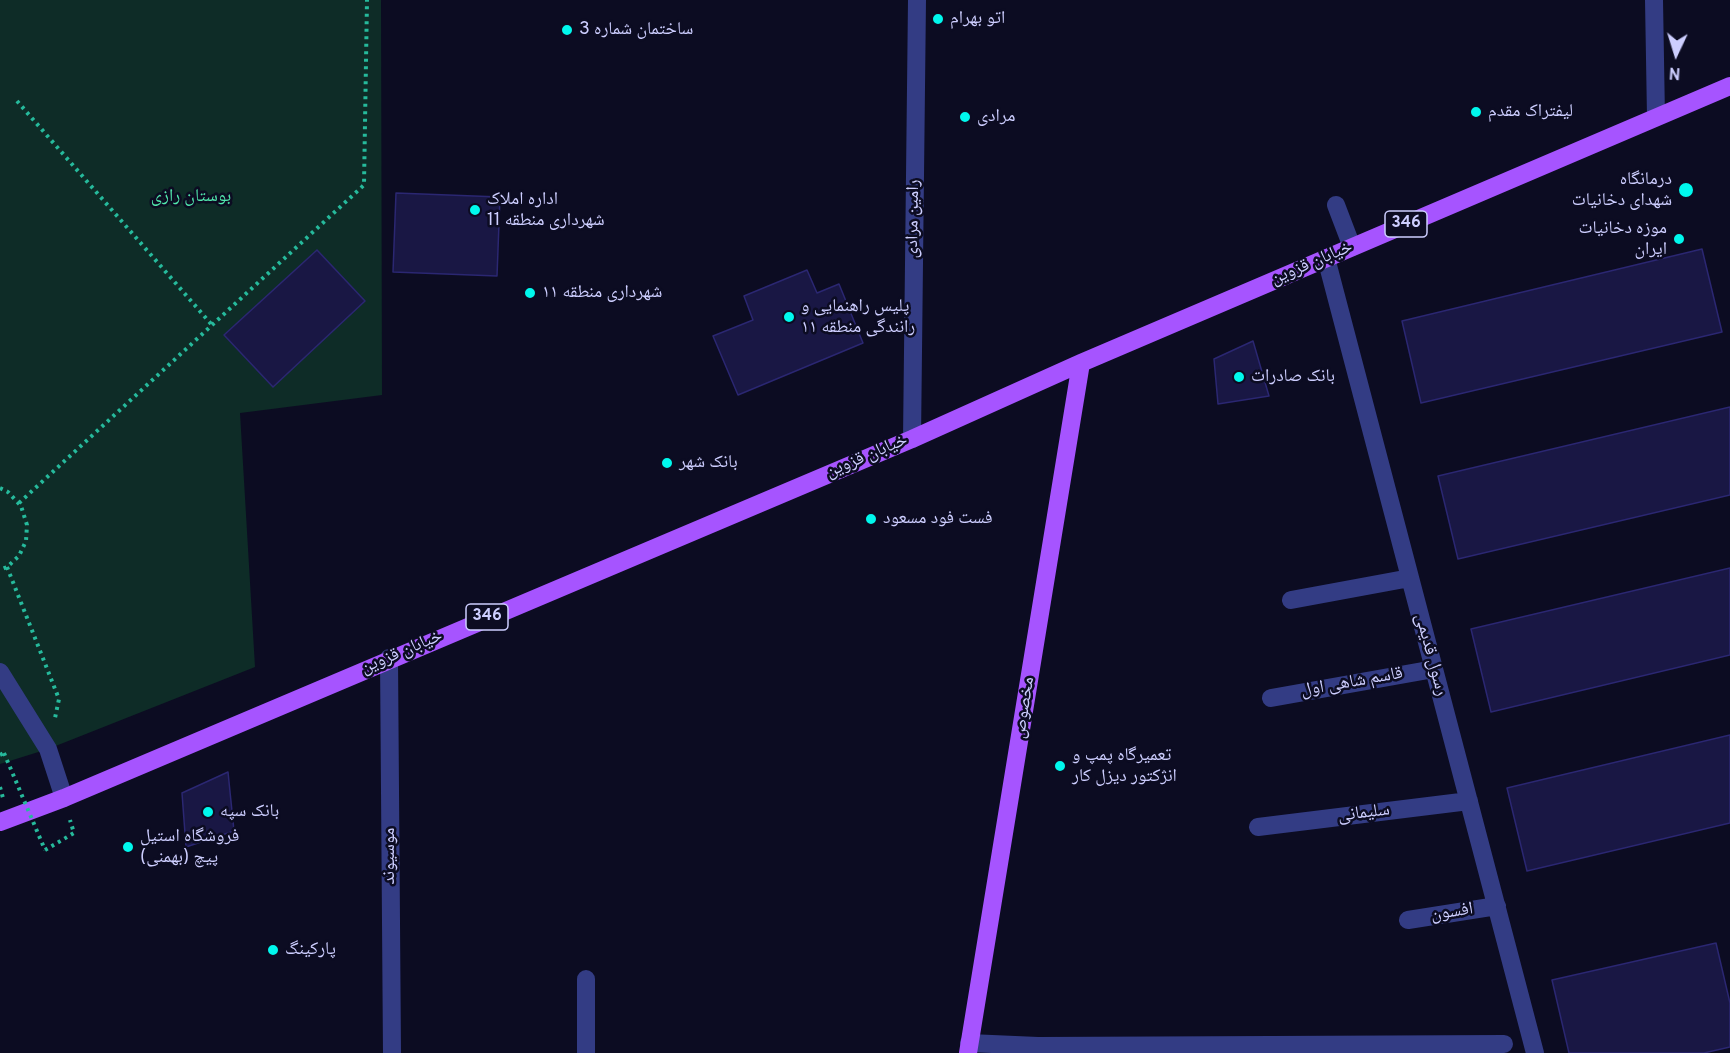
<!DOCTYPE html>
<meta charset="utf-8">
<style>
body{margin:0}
#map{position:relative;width:1730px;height:1053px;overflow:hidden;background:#0c0c22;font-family:Overpass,sans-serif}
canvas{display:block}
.north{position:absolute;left:1646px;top:24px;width:60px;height:60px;-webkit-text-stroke:4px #0c0c22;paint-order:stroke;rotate:184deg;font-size:16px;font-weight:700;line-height:24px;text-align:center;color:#cdceff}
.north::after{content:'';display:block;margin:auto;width:21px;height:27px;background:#cdceff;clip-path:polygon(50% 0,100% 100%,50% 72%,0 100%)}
</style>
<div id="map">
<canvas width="1730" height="1053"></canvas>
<div class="north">N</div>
</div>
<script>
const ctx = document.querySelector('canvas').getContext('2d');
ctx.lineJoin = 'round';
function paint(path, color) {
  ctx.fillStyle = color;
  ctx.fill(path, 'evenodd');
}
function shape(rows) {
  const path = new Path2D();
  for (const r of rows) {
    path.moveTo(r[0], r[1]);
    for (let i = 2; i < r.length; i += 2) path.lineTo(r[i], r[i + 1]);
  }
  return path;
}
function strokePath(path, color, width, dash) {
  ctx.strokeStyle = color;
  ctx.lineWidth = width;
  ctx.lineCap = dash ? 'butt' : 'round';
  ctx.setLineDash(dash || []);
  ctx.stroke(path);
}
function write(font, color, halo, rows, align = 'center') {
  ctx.font = font + ' Overpass,"Noto Naskh Arabic",sans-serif';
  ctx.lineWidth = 5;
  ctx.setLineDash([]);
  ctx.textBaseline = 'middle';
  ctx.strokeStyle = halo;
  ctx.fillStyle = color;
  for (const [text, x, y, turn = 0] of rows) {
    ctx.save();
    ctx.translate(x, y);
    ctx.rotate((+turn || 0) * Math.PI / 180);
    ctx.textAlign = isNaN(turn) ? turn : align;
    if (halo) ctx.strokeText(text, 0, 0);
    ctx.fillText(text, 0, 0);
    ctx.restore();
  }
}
const green = shape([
 [0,0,381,0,382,395,240,413,255,667,48,749,0,764]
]);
const building = shape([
 [396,193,500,197,497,276,393,272,396,193],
 [1702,249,1722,332,1421,403,1402,321,1702,249],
 [317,250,365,301,273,387,224,335,317,250],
 [807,270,817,293,839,284,863,343,738,395,713,336,753,320,744,296,807,270],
 [1253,341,1269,396,1218,404,1214,359,1253,341],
 [1730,407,1730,495,1458,559,1438,476,1730,407],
 [1730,568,1730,655,1491,712,1471,629,1730,568],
 [1730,735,1730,823,1527,871,1507,788,1730,735],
 [228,772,234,831,186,847,182,793,228,772],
 [1716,943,1730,1003,1730,1047,1704,1053,1569,1053,1552,980,1716,943]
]);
const path = shape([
 [17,101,212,325],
 [0,488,8,492,21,506,27,525,26,541,19,556,7,567,0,570],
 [19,503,364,185,367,0],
 [7,567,59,699,55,718],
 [0,755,4,753],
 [0,787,3,798],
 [45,850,74,833,70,820]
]);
const minor = shape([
 [1654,0,1656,117],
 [1336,205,1352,247],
 [1326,258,1535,1053],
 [912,439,917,0],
 [1291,600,1410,578],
 [389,658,392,1053],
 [0,672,48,749,64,798],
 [1271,698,1434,669],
 [1258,827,1469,801],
 [1408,920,1497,906],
 [586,979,586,1053],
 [969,1043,1038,1046,1504,1044]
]);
const major = shape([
 [0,822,64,798,912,439,1081,363,1730,86],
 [968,1053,1081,363]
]);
const pathBridge = shape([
 [4,753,45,850]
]);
const markers = [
 [938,19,6,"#00f8ed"],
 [567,30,6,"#00f8ed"],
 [1476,112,6,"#00f8ed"],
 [965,117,6,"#00f8ed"],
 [1686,190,8,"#00f8ed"],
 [475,210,6,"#00f8ed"],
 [1679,239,6,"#00f8ed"],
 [530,293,6,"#00f8ed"],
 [789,317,6,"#00f8ed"],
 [1239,377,6,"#00f8ed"],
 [667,463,6,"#00f8ed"],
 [871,519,6,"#00f8ed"],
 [1060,766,6,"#00f8ed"],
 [208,812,6,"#00f8ed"],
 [128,847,6,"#00f8ed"],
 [273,950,6,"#00f8ed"]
];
const shields = [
 [1406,224,42],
 [487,617,42]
];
const shieldNames = [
 ["346",1406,224],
 ["346",487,617]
];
const poiNames = [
 ["اتو بهرام",950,19],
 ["ساختمان شماره 3",579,30],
 ["لیفتراک مقدم",1488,112],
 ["مرادی",977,117],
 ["درمانگاه",1672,180,"right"],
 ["شهدای دخانیات",1672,201,"right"],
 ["اداره املاک",487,200],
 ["شهرداری منطقه 11",487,221],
 ["موزه دخانیات",1667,229,"right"],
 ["ایران",1667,250,"right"],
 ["شهرداری منطقه ۱۱",542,293],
 ["پلیس راهنمایی و",801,307],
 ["رانندگی منطقه ۱۱",801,328],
 ["بانک صادرات",1251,377],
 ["بانک شهر",679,463],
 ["فست فود مسعود",883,519],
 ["تعمیرگاه پمپ و",1072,756],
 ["انژکتور دیزل کار",1072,777],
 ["بانک سپه",220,812],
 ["فروشگاه استیل",140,837],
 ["پیچ (بهمنی)",140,858],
 ["پارکینگ",285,950]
];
const parkNames = [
 ["بوستان رازی",191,197]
];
const streetNames = [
 ["رامین مرادی",914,219,-89],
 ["خیابان قزوین",1312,264,-23],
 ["خیابان قزوین",867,457,-23],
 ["خیابان قزوین",402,653,-23],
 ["رسول قدیمی",1430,655,75],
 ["قاسم شاهی اول",1352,683,-10],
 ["مخصوص",1025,708,-81],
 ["سلیمانی",1364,814,-7],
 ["موسیوند",390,856,-90],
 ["افسون",1452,913,-9]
];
paint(green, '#0e2c27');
paint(building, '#191744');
strokePath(building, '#2b2772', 1.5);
strokePath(path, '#26ba9c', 4, [3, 4.5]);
strokePath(minor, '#333c84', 18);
strokePath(major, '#a654ff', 18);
strokePath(pathBridge, '#26ba9c', 4, [3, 4.5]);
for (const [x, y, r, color] of markers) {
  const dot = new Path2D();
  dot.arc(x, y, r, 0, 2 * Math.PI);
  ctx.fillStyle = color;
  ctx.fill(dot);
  strokePath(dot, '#0c0c22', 2);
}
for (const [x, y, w] of shields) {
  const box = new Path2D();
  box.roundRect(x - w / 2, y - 13, w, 26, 4.5);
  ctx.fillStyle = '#0c0c22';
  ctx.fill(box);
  strokePath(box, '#cdceff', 1.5);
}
write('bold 16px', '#cdceff', null, shieldNames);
write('18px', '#cdceff', '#0c0c22', poiNames, 'left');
write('18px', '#51e7ac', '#0c0c22', parkNames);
write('18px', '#cdceff', '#0c0c22', streetNames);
</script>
